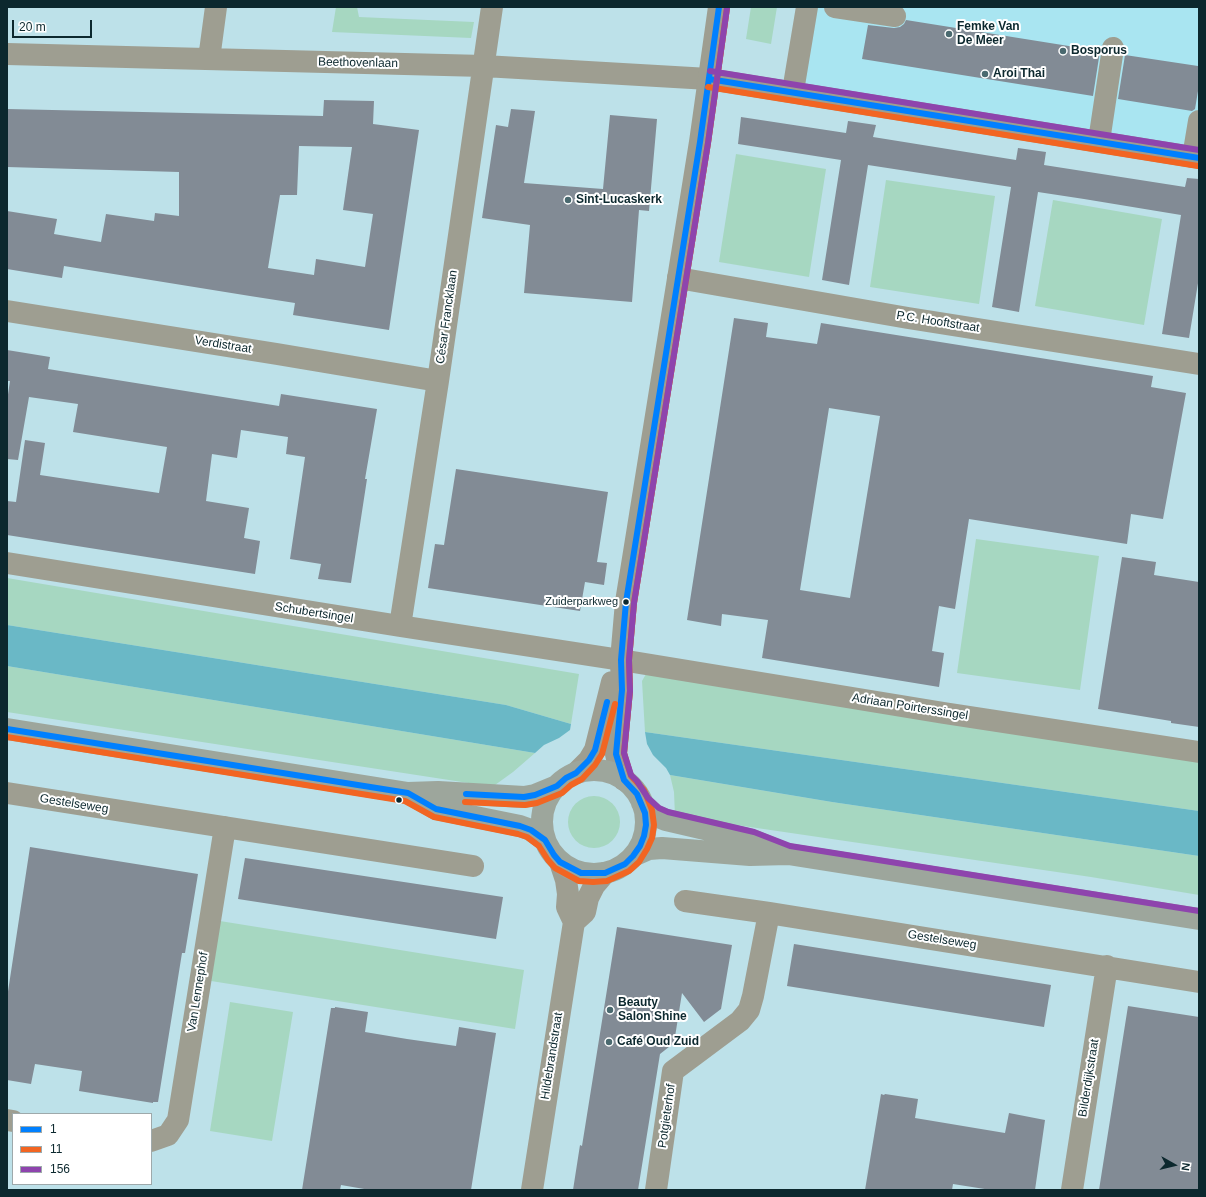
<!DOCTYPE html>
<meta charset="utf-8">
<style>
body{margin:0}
#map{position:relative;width:1206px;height:1197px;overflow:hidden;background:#bde1e9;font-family:Helvetica,sans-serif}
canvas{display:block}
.frame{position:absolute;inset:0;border:8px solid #0c282e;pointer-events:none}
.legend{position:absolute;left:12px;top:1113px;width:140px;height:72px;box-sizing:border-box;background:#fff;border:1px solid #9ea9ab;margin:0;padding:5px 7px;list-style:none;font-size:12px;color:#0c282e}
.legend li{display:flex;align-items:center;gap:8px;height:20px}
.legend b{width:20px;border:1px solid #9ea9ab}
.north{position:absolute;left:1154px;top:1145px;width:40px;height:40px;-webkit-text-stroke:3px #fff;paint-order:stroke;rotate:98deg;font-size:11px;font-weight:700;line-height:16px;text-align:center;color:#0c282e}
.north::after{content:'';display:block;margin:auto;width:14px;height:18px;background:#0c282e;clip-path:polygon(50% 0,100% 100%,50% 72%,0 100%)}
.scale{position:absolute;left:12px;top:20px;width:80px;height:18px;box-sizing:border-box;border:2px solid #0c282e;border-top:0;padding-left:5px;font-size:12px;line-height:14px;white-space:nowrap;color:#0c282e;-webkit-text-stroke:3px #fff;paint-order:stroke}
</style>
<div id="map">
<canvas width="1206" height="1197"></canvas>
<div class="frame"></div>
<ul class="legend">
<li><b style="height:5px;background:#0080ff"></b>1</li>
<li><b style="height:5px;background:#f26522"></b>11</li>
<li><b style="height:5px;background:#8e44ad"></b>156</li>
</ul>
<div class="north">N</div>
<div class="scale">20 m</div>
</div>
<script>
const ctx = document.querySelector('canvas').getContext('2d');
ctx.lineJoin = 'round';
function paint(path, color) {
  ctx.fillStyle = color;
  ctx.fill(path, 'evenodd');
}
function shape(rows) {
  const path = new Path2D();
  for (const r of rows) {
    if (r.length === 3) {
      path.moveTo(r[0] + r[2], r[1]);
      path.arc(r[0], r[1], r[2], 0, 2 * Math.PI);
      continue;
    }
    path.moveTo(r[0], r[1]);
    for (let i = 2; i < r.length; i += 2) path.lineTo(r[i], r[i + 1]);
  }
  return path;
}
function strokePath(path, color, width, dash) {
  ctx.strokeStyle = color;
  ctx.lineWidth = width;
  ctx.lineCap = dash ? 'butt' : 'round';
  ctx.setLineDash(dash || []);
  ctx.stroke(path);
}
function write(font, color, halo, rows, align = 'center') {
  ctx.font = font + ' Helvetica,sans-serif';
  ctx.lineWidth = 4;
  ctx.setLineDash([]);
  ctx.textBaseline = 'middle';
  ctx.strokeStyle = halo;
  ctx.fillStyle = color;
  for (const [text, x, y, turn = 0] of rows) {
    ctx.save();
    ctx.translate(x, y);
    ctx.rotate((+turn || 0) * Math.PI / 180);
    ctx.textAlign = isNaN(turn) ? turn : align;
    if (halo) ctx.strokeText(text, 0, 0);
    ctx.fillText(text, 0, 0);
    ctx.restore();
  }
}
const built = shape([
 [807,7,1199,7,1199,158,793,91]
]);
const green = shape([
 [336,7,357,7,359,17,474,22,471,38,332,32],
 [751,7,777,7,771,44,746,39],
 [736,154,826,169,809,277,719,262],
 [886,180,995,196,979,304,870,287],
 [1053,200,1162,219,1144,325,1035,306],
 [976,539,1099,556,1080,690,957,673],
 [7,578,579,674,571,724,506,705,7,625],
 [7,666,535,753,513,772,495,785,475,784,7,712],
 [646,674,1199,761,1199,811,645,732,642,681],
 [670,775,832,802,1199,856,1199,895,1091,877,675,816,674,792],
 [594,822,26],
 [220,921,524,970,515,1029,211,981],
 [230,1002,293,1012,272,1141,210,1131]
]);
const water = shape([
 [7,625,506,705,571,724,570,730,559,738,544,745,535,753,7,666],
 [645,732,1199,811,1199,856,832,802,670,775,666,768,653,755,647,744]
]);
const building = shape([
 [906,20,1100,51,1093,96,862,59,868,25,894,28,900,27,904,24],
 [1125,55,1198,66,1198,80,1199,80,1199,85,1195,109,1192,111,1118,99],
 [324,100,374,101,373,124,419,130,389,330,293,315,295,303,250,296,64,266,62,278,7,269,7,211,57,219,54,234,101,242,106,214,154,221,155,213,179,216,179,172,7,167,7,109,323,116],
 [299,146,352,147,343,210,373,214,365,267,316,259,314,275,268,268,280,195,297,195],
 [511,109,535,111,524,183,603,189,610,115,657,119,649,211,639,210,632,302,524,293,530,225,482,218,496,125,508,127],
 [741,117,846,133,848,121,876,125,873,137,1016,160,1018,148,1046,152,1044,165,1185,187,1187,178,1199,179,1199,277,1189,338,1162,334,1181,215,1084,199,1038,192,1019,312,992,307,1011,187,868,165,849,285,822,280,841,160,738,144],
 [734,318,768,323,766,337,817,344,821,323,1153,376,1151,387,1186,393,1163,519,1131,514,1127,544,969,519,955,609,939,606,932,651,944,653,939,687,762,658,768,620,722,614,721,626,687,620],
 [829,408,880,416,850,598,800,590],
 [7,350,50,357,48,369,92,376,279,406,281,394,377,409,365,479,367,479,351,583,318,579,321,564,290,559,305,457,286,454,288,437,241,430,237,458,212,454,206,501,249,508,244,538,260,541,255,574,7,535,7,501,16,502,25,440,45,443,40,475,159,493,167,447,73,432,78,404,29,397,18,460,7,459,7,401,10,381,7,381],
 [456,469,608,492,597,562,607,563,604,585,585,582,580,611,428,588,435,544,444,545],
 [1122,557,1156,562,1154,575,1199,582,1199,727,1171,723,1171,721,1098,709],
 [30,847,198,874,185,953,182,953,158,1102,153,1102,153,1103,79,1091,82,1071,35,1064,31,1084,7,1080,7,998],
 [245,858,503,897,496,939,238,899],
 [617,927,732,945,721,1009,704,1022,682,993,674,1043,660,1054,638,1190,573,1190,580,1145,582,1146],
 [794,944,1051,985,1044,1027,787,986],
 [1128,1006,1199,1017,1199,1190,1099,1190],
 [335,1007,368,1012,365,1032,407,1039,456,1046,459,1027,496,1033,471,1190,370,1190,341,1185,340,1190,302,1190,331,1008,335,1008],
 [881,1094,884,1095,885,1094,918,1099,915,1118,1005,1133,1009,1113,1045,1120,1035,1190,991,1190,953,1184,952,1190,865,1190]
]);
const pedestrian = shape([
 [835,7,895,16],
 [1099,141,1113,48],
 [1193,157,1199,121]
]);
const minor = shape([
 [7,54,484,66,709,79,1199,158],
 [209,59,216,7],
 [793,91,807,7],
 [678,278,908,318,1199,364],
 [7,311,277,354,438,381],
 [7,563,400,626,621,660,944,713,1199,752],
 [400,626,438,381,492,7],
 [7,793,473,866],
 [685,901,769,913,1199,982],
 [574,922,585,912,588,898,594,886,605,873],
 [7,1120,13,1121],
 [151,1141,168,1135,178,1120,225,827],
 [532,1190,574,922,567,907,568,894,566,880,560,862],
 [656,1190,673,1071,740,1021,749,1010,753,996,769,913],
 [1072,1190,1107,966]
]);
const tertiary = shape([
 [576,773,589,760,595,750,612,682],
 [624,780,619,767,616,754,622,690,621,660,626,602,700,142,719,7]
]);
const secondary = shape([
 [7,729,408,793,438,792,524,797,535,795,557,786],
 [594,822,52],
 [408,793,436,809,520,826,531,830,545,840],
 [642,803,654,815,666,820,752,840,779,851],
 [633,856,649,849,662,848,750,855,788,854,1199,919]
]);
const bus1 = shape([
 [709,79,1199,158],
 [7,729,408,793,436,809,520,826,531,830,545,840,554,855,560,862,581,873,605,873,625,864,633,856,640,846,644,836,646,825,645,813,637,794,624,780,616,754,622,690,621,660,626,602,700,142,719,7],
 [466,794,524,797,535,795,557,786,566,778,576,773,589,760,595,750,607,702]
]);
const bus2 = shape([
 [708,87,1198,166],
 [7,737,405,801,434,817,518,834,527,837,539,846,548,860,555,868,579,881,593,882,607,881,629,871,639,862,647,849,652,838,654,825,652,810,644,790,631,776,624,753,630,691,629,660,634,603,708,143,727,8],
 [465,802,525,805,537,803,562,793,571,785,582,779,595,765,602,754,615,704]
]);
const bus3 = shape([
 [727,8,708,143,634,603,629,660,630,691,624,753,631,775,637,781,648,798,659,808,668,812,754,832,790,846,1199,911],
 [710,71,1199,150]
]);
const markers = [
 [949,34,4,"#4a696f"],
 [1063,51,4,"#4a696f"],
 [985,74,4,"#4a696f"],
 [568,200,4,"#4a696f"],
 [626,602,3.5,"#0c282e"],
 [399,800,3.5,"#0c282e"],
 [610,1010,4,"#4a696f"],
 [609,1042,4,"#4a696f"]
];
const busNames = [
 ["Zuiderparkweg",618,602]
];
const poiNames = [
 ["Femke Van",957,27],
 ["De Meer",957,41],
 ["Bosporus",1071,51],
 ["Aroi Thai",993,74],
 ["Sint-Lucaskerk",576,200],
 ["Beauty",618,1003],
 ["Salon Shine",618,1017],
 ["Café Oud Zuid",617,1042]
];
const streetNames = [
 ["Beethovenlaan",358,63,1],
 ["César Francklaan",447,317,-82],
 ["P.C. Hooftstraat",938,322,9],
 ["Verdistraat",223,345,9],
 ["Schubertsingel",314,613,9],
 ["Adriaan Poirterssingel",910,707,9],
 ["Gestelseweg",74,804,9],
 ["Gestelseweg",942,940,9],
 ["Van Lennephof",198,992,-81],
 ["Hildebrandstraat",552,1056,-81],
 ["Bilderdijkstraat",1089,1078,-81],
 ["Potgieterhof",667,1116,-82]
];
paint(built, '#a9e5f1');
paint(green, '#a6d7c1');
paint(water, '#6ab8c6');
paint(building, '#828b95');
strokePath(pedestrian, '#9e9e91', 22);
strokePath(minor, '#9e9e91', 22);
strokePath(tertiary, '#9e9e91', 22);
strokePath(secondary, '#9da69c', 22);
strokePath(bus1, '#0080ff', 6);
strokePath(bus2, '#f26522', 6);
strokePath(bus3, '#8e44ad', 6);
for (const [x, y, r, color] of markers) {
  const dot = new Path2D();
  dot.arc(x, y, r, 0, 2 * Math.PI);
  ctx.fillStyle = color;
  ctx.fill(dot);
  strokePath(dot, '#fff', 1.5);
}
write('11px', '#0c282e', '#fff', busNames, 'right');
write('bold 12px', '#0c282e', '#fff', poiNames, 'left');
write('12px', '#0c282e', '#fff', streetNames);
</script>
